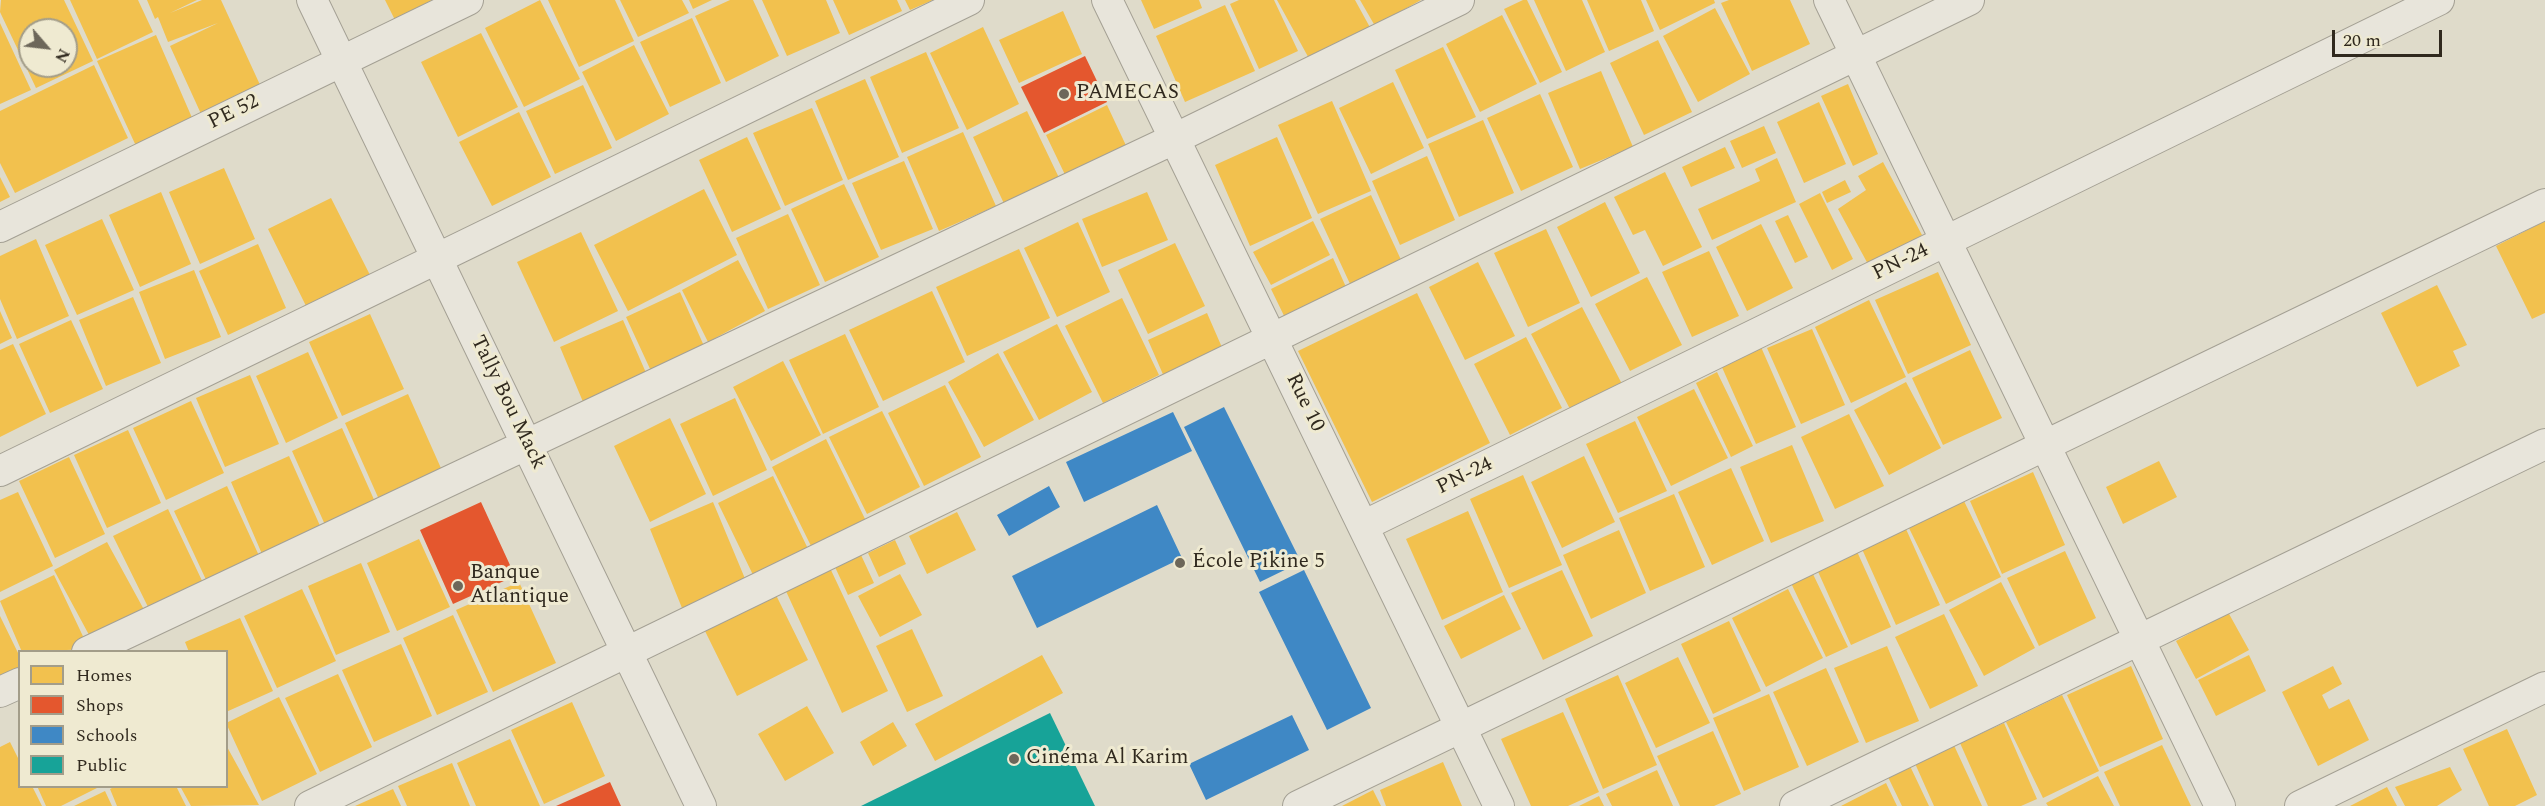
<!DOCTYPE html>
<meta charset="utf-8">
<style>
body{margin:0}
#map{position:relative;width:2545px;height:806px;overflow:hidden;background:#dfdbca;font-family:Spectral,serif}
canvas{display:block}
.legend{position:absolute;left:18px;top:650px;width:210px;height:138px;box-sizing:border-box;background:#efead1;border:2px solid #a39d89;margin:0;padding:8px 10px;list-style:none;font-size:18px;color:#30291e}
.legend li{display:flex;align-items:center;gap:12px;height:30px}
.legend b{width:30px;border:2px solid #a39d89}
.north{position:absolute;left:18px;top:18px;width:60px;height:60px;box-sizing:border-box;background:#efead1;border:2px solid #a39d89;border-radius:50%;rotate:118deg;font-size:16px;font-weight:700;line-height:24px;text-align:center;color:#30291e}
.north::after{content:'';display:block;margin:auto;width:21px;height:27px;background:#6d675a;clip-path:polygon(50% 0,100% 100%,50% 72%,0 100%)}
.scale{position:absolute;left:2332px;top:30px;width:110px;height:27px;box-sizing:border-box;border:3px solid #30291e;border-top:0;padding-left:8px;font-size:18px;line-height:21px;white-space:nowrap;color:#30291e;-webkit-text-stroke:4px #efead1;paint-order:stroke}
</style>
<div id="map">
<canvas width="2545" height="806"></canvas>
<ul class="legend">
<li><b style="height:16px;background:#f2c14e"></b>Homes</li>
<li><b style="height:16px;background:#e4572e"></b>Shops</li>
<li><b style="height:16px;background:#3f88c5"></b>Schools</li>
<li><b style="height:16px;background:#17a398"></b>Public</li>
</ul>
<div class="north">N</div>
<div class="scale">20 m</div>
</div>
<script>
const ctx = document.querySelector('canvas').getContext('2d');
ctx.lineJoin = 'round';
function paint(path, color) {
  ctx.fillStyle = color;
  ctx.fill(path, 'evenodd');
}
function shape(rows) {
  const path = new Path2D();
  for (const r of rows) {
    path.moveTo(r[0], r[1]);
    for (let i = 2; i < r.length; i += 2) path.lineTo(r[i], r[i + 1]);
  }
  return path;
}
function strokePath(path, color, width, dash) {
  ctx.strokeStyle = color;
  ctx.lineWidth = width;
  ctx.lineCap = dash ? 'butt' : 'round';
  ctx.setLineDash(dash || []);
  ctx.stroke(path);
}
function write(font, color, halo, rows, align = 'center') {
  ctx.font = font + ' Spectral,serif';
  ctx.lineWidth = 6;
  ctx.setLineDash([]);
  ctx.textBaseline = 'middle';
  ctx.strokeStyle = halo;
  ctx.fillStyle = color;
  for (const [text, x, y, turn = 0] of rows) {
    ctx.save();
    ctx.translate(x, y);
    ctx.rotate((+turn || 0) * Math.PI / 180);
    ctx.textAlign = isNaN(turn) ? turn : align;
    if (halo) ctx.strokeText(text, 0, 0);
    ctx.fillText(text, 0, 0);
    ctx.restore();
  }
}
const homes = shape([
 [1,0,64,0,93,61,36,88,0,12],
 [30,30,66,30,66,66,30,66],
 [70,0,138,0,153,32,97,59],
 [147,0,197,0,170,13,202,0,221,0,261,87,202,116,170,46,218,23,168,42,158,17,155,19],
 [385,0,432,0,395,20],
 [540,0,580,79,524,107,485,28],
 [548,0,615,0,634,41,579,67],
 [620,0,682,0,689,13,638,37],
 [689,0,712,0,693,9],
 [730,0,753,0,779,56,726,82,695,16],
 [762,0,826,0,840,33,787,56],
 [833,0,897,0,902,11,849,35],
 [905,0,933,0,910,10],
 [1141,0,1199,0,1202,8,1154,29],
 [1239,0,1274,0,1298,51,1259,69,1230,4],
 [1277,0,1355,0,1372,31,1312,64],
 [1360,0,1421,0,1375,26],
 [1523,0,1527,0,1562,72,1540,83,1504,9],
 [1534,0,1582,0,1605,52,1566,71],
 [1587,0,1641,0,1654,31,1609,51],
 [1646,0,1714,0,1715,3,1660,30],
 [1729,0,1790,0,1810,44,1752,71,1721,3],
 [1225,5,1255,71,1185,102,1156,36],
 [1715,8,1750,74,1698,102,1663,36],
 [1063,11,1082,54,1019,83,999,40],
 [1502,15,1537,84,1480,112,1446,44],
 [692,18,721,83,670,107,640,42],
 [0,23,31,90,0,104],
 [983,27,1019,104,967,130,930,53],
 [481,33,518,107,458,137,421,62],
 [156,35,193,120,136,146,97,61],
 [1658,40,1692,112,1644,135,1610,63],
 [634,45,669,114,616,141,582,72],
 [1443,47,1476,117,1427,139,1395,70],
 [926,52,959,128,902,153,870,77],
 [94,65,128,138,15,193,0,163,0,111],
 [1601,71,1633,147,1580,169,1548,93],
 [865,79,899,157,848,180,815,101],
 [1393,82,1424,148,1371,174,1339,108],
 [1848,84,1878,154,1853,166,1821,96],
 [583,85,612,148,555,174,526,111],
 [1540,94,1573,167,1521,191,1487,118],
 [1332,101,1371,191,1318,214,1278,125],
 [1819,102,1846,164,1804,183,1777,122],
 [1107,105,1130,154,1069,183,1046,135],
 [812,108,843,180,785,206,753,133],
 [1027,111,1062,184,1007,210,973,137],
 [519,112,551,177,492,206,459,142],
 [1483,120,1514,193,1459,217,1428,144],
 [1764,126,1776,153,1742,168,1730,141],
 [963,132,996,206,939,231,907,157],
 [747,137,781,209,732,232,699,160],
 [1277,137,1312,218,1250,246,1215,165],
 [1725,147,1735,168,1691,187,1682,167],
 [1427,156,1455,220,1400,245,1372,181],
 [1777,158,1796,202,1712,240,1698,209,1760,181,1755,169],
 [904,161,933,229,881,250,852,183],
 [1883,162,1922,235,1869,266,1838,209,1866,190,1858,176],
 [224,168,255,239,200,264,169,192],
 [1665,172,1702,247,1663,266,1645,230,1633,235,1614,197],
 [0,177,10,197,0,202],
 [1845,180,1851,192,1827,203,1822,192],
 [844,184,879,257,825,282,791,209],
 [704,189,737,255,628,311,594,245],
 [161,192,191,264,140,287,109,215],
 [1147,192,1168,240,1102,267,1082,219],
 [1820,193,1853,259,1832,270,1799,204],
 [1371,195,1402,262,1351,286,1320,219],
 [331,198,370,275,307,308,268,229],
 [1605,202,1640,273,1591,297,1557,227],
 [788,214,820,285,768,309,736,238],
 [1788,215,1808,257,1795,263,1775,221],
 [102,219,134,290,77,315,45,245],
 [1313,221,1330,255,1271,285,1253,252],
 [2545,221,2545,313,2532,319,2496,246],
 [1078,222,1110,292,1057,317,1024,248],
 [1761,224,1793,288,1747,311,1716,247],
 [1546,229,1580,303,1528,327,1494,253],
 [581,232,618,311,554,342,517,262],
 [36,239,69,316,17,339,0,299,0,256],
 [1175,243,1205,306,1148,334,1118,270],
 [258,244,286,308,228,335,199,271],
 [1019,249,1050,318,967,356,936,287],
 [1709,251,1739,316,1692,337,1662,272],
 [1333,258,1350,296,1289,326,1271,289],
 [738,260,765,311,708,342,682,290],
 [1478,262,1515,336,1465,360,1429,287],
 [194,270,221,337,165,359,139,292],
 [1938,272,1971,345,1908,374,1875,300],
 [1647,277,1682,345,1630,371,1595,304],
 [2437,285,2467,345,2453,351,2460,366,2417,387,2381,313],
 [932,291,965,362,883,401,849,330],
 [680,292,704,346,651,371,626,317],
 [1417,293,1490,443,1372,502,1298,351],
 [133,297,161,363,106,386,79,320],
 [1122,298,1159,375,1103,403,1065,326],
 [1869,300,1906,377,1851,403,1815,327],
 [1582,307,1622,384,1571,411,1531,334],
 [0,311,12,338,0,344],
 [1207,313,1224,352,1165,379,1148,340],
 [370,314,404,389,342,416,309,342],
 [71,320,103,389,50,413,19,344],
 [623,320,650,382,586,409,560,347],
 [1057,324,1092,392,1039,420,1003,352],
 [1812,329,1845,405,1801,424,1767,348],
 [845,334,879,407,823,434,789,360],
 [1526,337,1562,408,1510,435,1474,364],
 [13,344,46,414,0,437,0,350],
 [1761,347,1796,427,1756,444,1721,365],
 [1970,350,2002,418,1943,445,1912,378],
 [308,352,338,418,286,443,256,376],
 [998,353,1034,420,984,447,948,382],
 [783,361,821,435,771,461,733,387],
 [1717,372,1753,446,1731,457,1696,383],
 [250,375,279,444,225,467,196,398],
 [1906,382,1941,448,1889,475,1854,410],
 [945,385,981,457,924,486,888,413],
 [1694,389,1728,458,1671,486,1637,417],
 [408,394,444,475,381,504,345,423],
 [735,398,767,470,713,496,680,424],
 [191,401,224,473,166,500,133,428],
 [882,411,920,487,867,514,829,437],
 [1849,414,1884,486,1835,509,1801,437],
 [670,418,706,494,650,522,614,446],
 [1635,421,1667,491,1618,513,1586,444],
 [342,428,376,504,326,527,292,451],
 [128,430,161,503,107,528,74,455],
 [826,439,867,523,813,550,772,467],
 [1792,445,1824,521,1771,543,1740,467],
 [289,456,321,528,262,554,231,482],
 [1584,456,1615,522,1562,548,1531,482],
 [69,457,105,534,55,558,19,481],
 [2159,461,2177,497,2123,524,2106,487],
 [1731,468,1764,541,1712,565,1678,492],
 [2033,472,2065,545,2002,574,1970,501],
 [1523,475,1562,565,1509,588,1470,499],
 [773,476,810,553,755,579,718,503],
 [227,486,261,560,208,584,174,511],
 [18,492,53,566,0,592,0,500],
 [1674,494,1705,567,1650,591,1619,518],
 [1964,501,2001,577,1946,604,1909,528],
 [713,502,746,581,682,608,650,529],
 [168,509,205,587,151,613,113,536],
 [1468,511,1503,592,1442,620,1406,539],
 [957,512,976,550,927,574,909,536],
 [1906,529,1940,605,1896,625,1862,549],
 [1619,530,1646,593,1591,619,1563,555],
 [419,539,450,607,397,631,367,563],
 [895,540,906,564,879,577,868,553],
 [107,542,148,617,95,646,54,570],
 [1855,547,1891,627,1851,645,1815,565],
 [2065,551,2096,618,2039,646,2007,578],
 [861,555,874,583,848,595,835,567],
 [361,563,390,632,336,655,308,586],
 [830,568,888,691,842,713,785,589],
 [1562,570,1593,636,1543,660,1511,593],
 [1812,572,1848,647,1826,657,1791,583],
 [900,574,922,615,880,637,858,596],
 [54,575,89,649,22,652,0,601],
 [519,582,556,663,493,692,456,610],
 [2001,582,2035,648,1984,676,1949,610],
 [302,589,336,661,277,688,244,616],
 [1788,589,1823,658,1766,687,1732,618],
 [776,595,808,660,737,696,705,631],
 [1504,595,1521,629,1461,659,1444,626],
 [2228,612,2249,650,2196,679,2176,641],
 [1944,614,1978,686,1930,709,1895,637],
 [453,615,488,692,437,715,403,638],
 [0,616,20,657,20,682,0,691],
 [240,618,273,691,226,712,226,652,189,652,185,642],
 [1729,621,1761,691,1713,714,1681,644],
 [912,629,943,696,907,712,876,646],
 [401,644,432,716,374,742,342,670],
 [1887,646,1919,721,1866,743,1834,668],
 [1042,655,1063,693,935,761,915,724],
 [2249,655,2266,691,2216,716,2198,680],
 [1678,657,1710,723,1656,748,1625,683],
 [2131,666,2163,739,2100,767,2067,695],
 [2333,666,2342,684,2322,695,2329,709,2349,699,2369,740,2318,766,2282,692],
 [1826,668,1859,742,1807,766,1773,692],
 [338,674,372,747,320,772,285,698],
 [1618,675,1657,765,1603,789,1565,699],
 [1769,694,1799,767,1744,791,1713,718],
 [2062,695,2099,771,2043,798,2006,722],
 [279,697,317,774,262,801,226,723],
 [572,702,605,776,544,804,511,730],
 [807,706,834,753,785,781,758,734],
 [1563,712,1599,792,1568,806,1531,806,1501,739],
 [893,722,907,746,873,766,860,742],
 [2004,723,2037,799,2021,806,1988,806,1960,743],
 [2507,729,2537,795,2515,806,2489,806,2463,749],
 [1713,731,1741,794,1714,806,1680,806,1657,756],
 [510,739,540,806,476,806,457,763],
 [1952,741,1982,806,1934,806,1913,759],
 [10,742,20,762,20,786,32,786,42,806,0,806,0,747],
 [226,745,259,805,191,806,180,786,226,786],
 [2162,745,2191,806,2120,806,2104,772],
 [1443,762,1462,806,1386,806,1380,790],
 [452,763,470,806,407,806,398,786],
 [1910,766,1929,806,1902,806,1888,777],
 [2450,767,2462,790,2437,806,2405,806,2395,787],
 [1657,770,1673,806,1612,806,1606,794],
 [2098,776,2114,806,2048,806,2046,803],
 [1886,783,1897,806,1841,806],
 [37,786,101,786,61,806,46,806],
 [116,786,176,786,186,806,117,806,110,789],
 [2387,787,2397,806,2350,806],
 [393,789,401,806,355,806],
 [1373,790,1381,806,1342,806],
 [105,791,112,806,74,806],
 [1599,796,1604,806,1579,806]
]);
const shops = shape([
 [1085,56,1107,102,1044,133,1021,87],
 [481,502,515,576,453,604,420,530],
 [610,782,621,806,556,806]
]);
const schools = shape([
 [1224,407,1301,562,1260,582,1184,427],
 [1173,412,1192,451,1084,502,1066,462],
 [1049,486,1060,507,1009,536,997,515],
 [1157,505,1182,558,1037,628,1012,576],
 [1304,570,1371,708,1327,730,1259,592],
 [1292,715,1309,750,1206,800,1189,764]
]);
const public = shape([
 [1050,713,1095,806,861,806]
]);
const street = shape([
 [312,0,701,806],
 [1107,0,1499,806],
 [1829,0,2220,806],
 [0,227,468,0],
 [0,471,969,0],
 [1363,526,2439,0],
 [87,652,1174,139,1459,0],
 [0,692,20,683],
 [310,806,1969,0],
 [1298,806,2545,204],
 [1795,806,2545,444],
 [2300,806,2545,687]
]);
const markers = [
 [1064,94,6,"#6d675a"],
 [1180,563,6,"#6d675a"],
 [458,586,6,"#6d675a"],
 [1014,759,6,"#6d675a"]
];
const poiNames = [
 ["PAMECAS",1076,94],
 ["École Pikine 5",1192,563],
 ["Banque",470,574],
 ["Atlantique",470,598],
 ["Cinéma Al Karim",1026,759]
];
const streetNames = [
 ["PE 52",234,113,-26],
 ["PN-24",1901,263,-26],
 ["Tally Bou Mack",507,403,64],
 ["Rue 10",1304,403,64],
 ["PN-24",1465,477,-26]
];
paint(homes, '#f2c14e');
paint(shops, '#e4572e');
paint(schools, '#3f88c5');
paint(public, '#17a398');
strokePath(street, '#a4a094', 32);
strokePath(street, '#e8e5db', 30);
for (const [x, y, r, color] of markers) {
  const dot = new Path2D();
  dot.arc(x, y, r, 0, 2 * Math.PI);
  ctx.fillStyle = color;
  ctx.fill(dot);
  strokePath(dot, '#efead1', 2);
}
write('21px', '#30291e', '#efead1', poiNames, 'left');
write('21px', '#30291e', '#efead1', streetNames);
</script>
